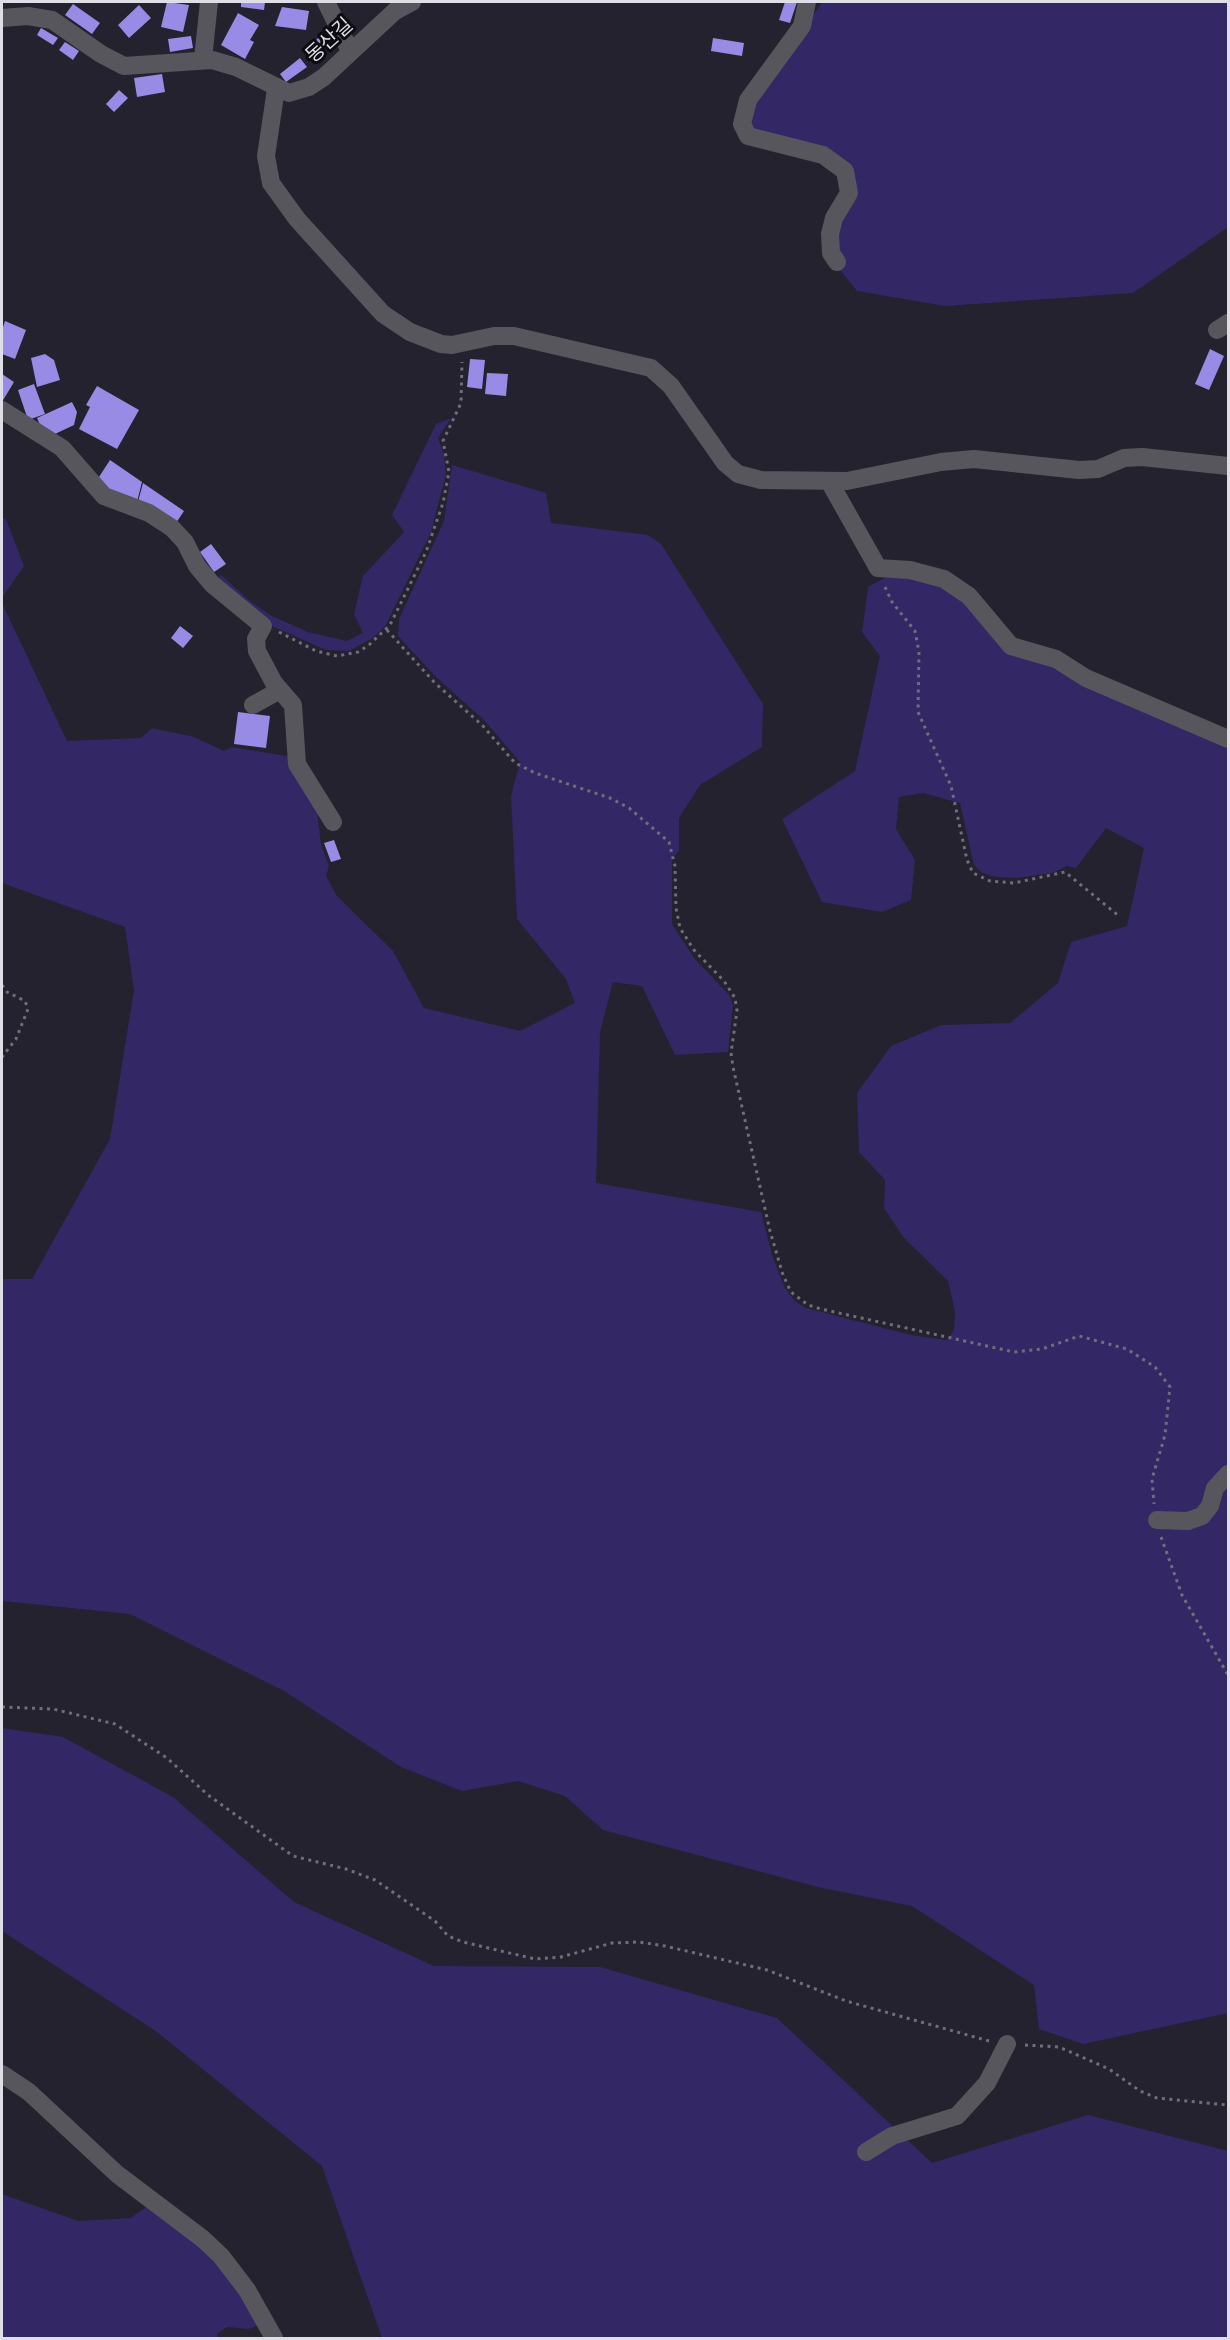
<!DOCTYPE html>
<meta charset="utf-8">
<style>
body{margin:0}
#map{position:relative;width:1230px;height:2340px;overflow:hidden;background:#23222e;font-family:"Exo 2",sans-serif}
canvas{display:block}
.frame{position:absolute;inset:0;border:3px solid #dedee6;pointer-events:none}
</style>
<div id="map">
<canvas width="1230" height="2340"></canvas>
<div class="frame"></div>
</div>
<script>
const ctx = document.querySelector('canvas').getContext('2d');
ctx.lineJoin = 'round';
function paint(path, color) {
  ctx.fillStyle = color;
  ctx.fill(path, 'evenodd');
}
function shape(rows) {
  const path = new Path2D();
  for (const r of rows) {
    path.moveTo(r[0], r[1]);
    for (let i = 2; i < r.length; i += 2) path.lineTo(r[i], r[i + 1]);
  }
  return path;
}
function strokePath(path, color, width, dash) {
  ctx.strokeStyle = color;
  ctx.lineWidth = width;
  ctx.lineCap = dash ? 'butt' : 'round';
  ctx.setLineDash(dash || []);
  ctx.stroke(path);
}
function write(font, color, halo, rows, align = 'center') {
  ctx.font = font + ' "Exo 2","Noto Sans KR",sans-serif';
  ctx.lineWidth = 6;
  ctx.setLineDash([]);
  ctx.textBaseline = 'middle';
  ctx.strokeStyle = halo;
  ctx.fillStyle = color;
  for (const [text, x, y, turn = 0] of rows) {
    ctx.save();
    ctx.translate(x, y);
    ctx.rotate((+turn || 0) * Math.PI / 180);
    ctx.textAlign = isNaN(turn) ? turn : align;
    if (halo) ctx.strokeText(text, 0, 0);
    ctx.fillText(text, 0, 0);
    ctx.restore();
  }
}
const green = shape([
 [822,2,1228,2,1228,227,1133,293,945,306,857,291,840,270,833,251,850,174,749,126,752,107],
 [451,418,438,438,444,455,446,475,431,532,386,625,373,638,349,651,326,650,265,623,215,581,221,575,250,601,272,616,308,632,347,641,363,633,354,614,363,576,404,532,392,515,436,424],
 [452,465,546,493,551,523,648,535,661,544,763,704,762,747,700,785,679,818,679,851,672,858,672,924,694,958,730,996,733,1006,728,1052,675,1055,642,986,613,982,600,1032,596,1183,761,1212,773,1258,785,1288,795,1301,806,1308,911,1335,947,1340,954,1330,955,1312,948,1281,904,1238,884,1208,885,1180,859,1152,857,1093,891,1046,941,1025,1010,1023,1058,983,1071,942,1127,926,1144,848,1106,828,1076,868,1067,866,1052,873,1017,878,996,877,982,873,974,865,960,803,923,793,899,797,896,829,915,860,911,900,882,912,822,902,782,819,855,771,880,656,862,632,868,587,890,575,943,583,986,621,1048,661,1228,746,1228,2013,1083,2044,1039,2029,1034,1985,912,1906,818,1887,603,1830,565,1796,518,1781,462,1791,401,1767,284,1691,130,1614,2,1601,2,1279,32,1279,110,1139,134,990,125,927,2,883,2,603,67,741,141,738,152,728,194,737,224,751,232,747,292,757,317,809,321,845,329,866,326,876,337,896,393,951,424,1008,520,1031,575,1003,566,979,517,919,511,796,520,762,484,720,437,678,398,636,399,619,444,521],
 [2,518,6,519,24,566,2,598],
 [2,1728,63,1737,173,1797,294,1902,434,1966,600,1967,777,2018,932,2163,1088,2115,1228,2151,1228,2338,382,2338,322,2166,157,2032,2,1931],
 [2,2194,78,2221,131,2218,146,2207,206,2250,231,2276,260,2325,248,2329,227,2327,217,2334,217,2338,2,2338]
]);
const building = shape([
 [167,2,189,5,183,32,161,27],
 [241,2,265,2,264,10,241,7],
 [785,2,797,2,790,23,779,20],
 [73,4,100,23,92,34,65,15],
 [139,5,151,18,129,38,118,25],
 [282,7,309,11,306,30,275,26],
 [238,13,259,25,250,40,254,42,245,59,221,45],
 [41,28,58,38,53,45,37,35],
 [323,33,330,40,314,56,307,49],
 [191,36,193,48,170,52,168,39],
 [713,38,744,43,742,56,711,51],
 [65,42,79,51,73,60,59,50],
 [300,58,307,67,286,82,280,74],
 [162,74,165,92,137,97,134,78],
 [119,90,128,98,114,112,106,104],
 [5,321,26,330,15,359,2,354,2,330],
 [1210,349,1224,356,1209,390,1195,384],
 [45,354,54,360,60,380,37,387,31,358],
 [470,359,485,360,482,389,467,387],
 [487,373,508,374,506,396,485,394],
 [2,374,14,382,2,402],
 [34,384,45,414,28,420,18,390],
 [97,386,139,410,117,449,79,429,90,407,86,405],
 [72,402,77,412,74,425,55,434,41,427,37,418],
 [110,460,142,482,137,502,114,496,97,480],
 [143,483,184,511,174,526,138,502],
 [211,544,226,564,214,572,200,552],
 [180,626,193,636,183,648,171,638],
 [238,712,270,716,266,748,234,744],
 [334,840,341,859,331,862,324,843]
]);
const path = shape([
 [885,587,892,602,915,631,919,652,918,712,951,786,967,860,973,873,990,881,1014,883,1065,872,1119,916],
 [387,630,434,682,482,725,515,763,535,773,610,798,629,808,669,842,675,866,676,908,680,928,694,950,724,981,735,998,737,1011,731,1053,733,1067,770,1231,783,1275,791,1292,808,1305,821,1309,1014,1352,1042,1349,1079,1336,1127,1349,1155,1367,1170,1387,1165,1435,1152,1479,1154,1504],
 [279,632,316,651,337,656,358,652,369,645,390,625,426,552,443,503,449,472,443,441,461,403,462,362],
 [2,985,7,992,25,1001,28,1009,16,1039,2,1057],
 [1161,1537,1182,1595,1228,1675],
 [2,1707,53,1709,115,1724,167,1758,208,1795,293,1856,346,1869,375,1880,435,1921,448,1936,463,1942,535,1959,561,1957,612,1943,639,1942,665,1946,767,1970,846,2001,989,2041],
 [1025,2045,1059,2047,1109,2069,1140,2091,1157,2098,1228,2105]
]);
const minor = shape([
 [326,2,350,51],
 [807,2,802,26,748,100,742,124,748,136,823,155,845,171,849,193,834,218,830,234,831,253,837,262],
 [2,18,28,16,52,20,101,54,124,66,212,60,236,67,289,93,309,87,324,77,395,11,412,2],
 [203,59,209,2],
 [276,89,266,156,271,183,297,219,383,314,410,332,441,344,452,345,494,336,514,336,651,368,671,386,725,463,738,474,761,480,847,481,941,462,974,459,1079,470,1098,469,1124,458,1142,457,1228,466],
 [1217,330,1228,323],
 [2,410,62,448,104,496,149,513,172,528,185,542,197,566,212,584,263,626,256,639,257,651,274,683,293,705,297,764,333,822],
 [829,481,878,568,910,570,944,579,969,596,1011,646,1056,659,1086,678,1228,739],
 [253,705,280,690],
 [1157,1520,1188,1521,1202,1516,1210,1506,1215,1488,1228,1474],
 [2,2074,29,2092,117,2174,203,2239,221,2256,247,2290,274,2338],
 [866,2152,892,2136,957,2116,987,2083,1007,2044]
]);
const streetNames = [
 ["동산길",329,40,-42]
];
paint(green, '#342766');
paint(building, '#978be5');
strokePath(path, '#6f6e79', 3, [3, 4.5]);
strokePath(minor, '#56565c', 18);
write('20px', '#dedee6', '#0c0c11', streetNames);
</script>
